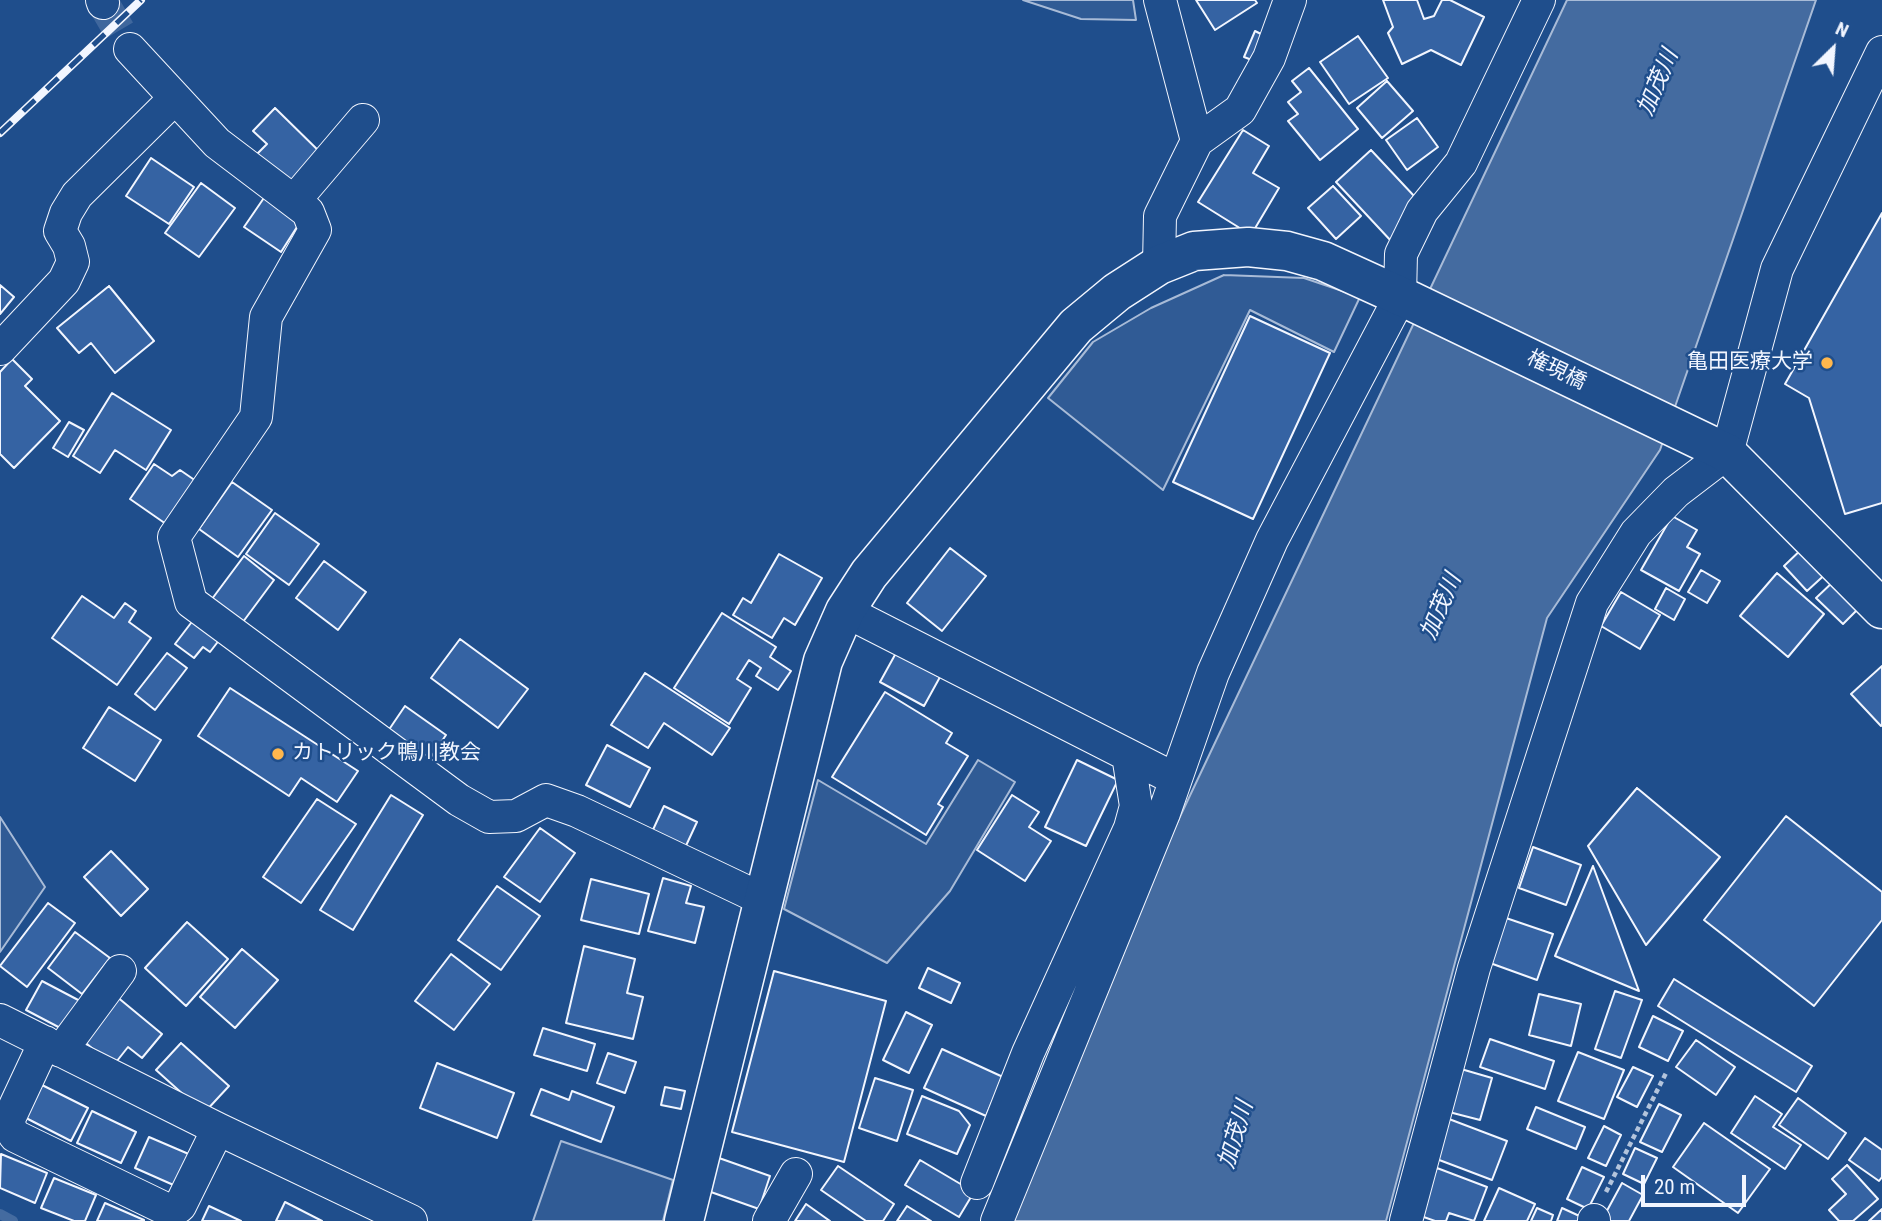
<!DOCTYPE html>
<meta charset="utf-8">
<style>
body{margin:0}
#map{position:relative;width:1882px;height:1221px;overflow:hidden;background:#1f4e8c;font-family:"Roboto Condensed",sans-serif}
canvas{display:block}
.north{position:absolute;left:1798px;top:14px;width:70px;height:70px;-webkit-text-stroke:5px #1f4e8c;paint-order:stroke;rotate:25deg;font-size:19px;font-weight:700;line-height:28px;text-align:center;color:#f2f6ff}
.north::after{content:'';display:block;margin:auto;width:24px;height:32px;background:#f2f6ff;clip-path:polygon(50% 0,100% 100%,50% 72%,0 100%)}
.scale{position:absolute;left:1641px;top:1175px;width:105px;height:32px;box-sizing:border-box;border:4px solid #f2f6ff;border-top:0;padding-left:9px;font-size:21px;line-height:24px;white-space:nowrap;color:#f2f6ff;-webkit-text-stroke:5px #1f4e8c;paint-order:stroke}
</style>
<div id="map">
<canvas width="1882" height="1221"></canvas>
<div class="north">N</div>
<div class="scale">20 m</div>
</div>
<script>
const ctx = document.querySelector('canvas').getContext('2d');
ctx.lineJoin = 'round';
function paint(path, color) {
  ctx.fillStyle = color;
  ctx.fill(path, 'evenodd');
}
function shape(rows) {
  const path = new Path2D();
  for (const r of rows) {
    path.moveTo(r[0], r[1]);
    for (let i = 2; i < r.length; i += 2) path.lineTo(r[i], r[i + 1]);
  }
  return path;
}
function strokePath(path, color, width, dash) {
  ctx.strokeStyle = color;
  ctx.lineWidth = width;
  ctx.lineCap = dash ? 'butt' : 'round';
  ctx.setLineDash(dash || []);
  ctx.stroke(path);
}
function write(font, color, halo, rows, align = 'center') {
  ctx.font = font + ' "Roboto Condensed","Noto Sans JP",sans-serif';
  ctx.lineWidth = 5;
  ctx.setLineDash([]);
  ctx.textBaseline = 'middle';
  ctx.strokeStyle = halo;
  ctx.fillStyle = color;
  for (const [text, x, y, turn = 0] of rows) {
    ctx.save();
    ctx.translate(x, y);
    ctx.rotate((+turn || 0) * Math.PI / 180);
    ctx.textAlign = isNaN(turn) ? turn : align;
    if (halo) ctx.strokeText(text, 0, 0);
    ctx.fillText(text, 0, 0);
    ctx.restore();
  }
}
const built = shape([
 [1023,0,1133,0,1136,20,1081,19,1023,0],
 [1224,275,1304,278,1360,297,1334,352,1250,310,1163,490,1048,398,1093,342,1151,308,1224,275],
 [978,760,1015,782,950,891,887,963,784,909,818,780,926,844,978,760],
 [0,817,45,887,0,952,0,817],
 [561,1141,673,1180,663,1221,533,1221,561,1141]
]);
const water = shape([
 [1567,0,1816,0,1660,450,1547,618,1386,1221,1013,1221,1067,1055,1567,0]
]);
const stream = shape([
 [0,1214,13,1221]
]);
const building = shape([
 [1196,0,1255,0,1257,3,1215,30,1196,0],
 [1383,0,1417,0,1424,19,1434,16,1442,0,1450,0,1484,17,1461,65,1431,50,1402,64,1388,33,1393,27,1383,0],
 [1255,31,1267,37,1257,62,1244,57,1255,31],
 [1358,36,1388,78,1349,104,1320,62,1358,36],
 [1309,68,1358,129,1320,160,1288,121,1298,114,1288,102,1301,92,1292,81,1309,68],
 [1387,81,1413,111,1382,138,1357,108,1387,81],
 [275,108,326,158,292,193,254,157,267,144,253,131,275,108],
 [1417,118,1438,147,1407,170,1386,140,1417,118],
 [1243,130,1269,146,1253,173,1279,188,1251,235,1198,202,1243,130],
 [1371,150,1415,197,1392,242,1336,182,1371,150],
 [151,158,194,187,169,224,126,196,151,158],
 [201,183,235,208,199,257,165,233,201,183],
 [1333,186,1361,216,1336,239,1308,208,1333,186],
 [268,192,304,216,281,252,244,227,268,192],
 [1882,213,1882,503,1845,514,1809,398,1785,384,1882,213],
 [0,285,14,297,0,314,0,285],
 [109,286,154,341,115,373,91,343,79,353,57,328,109,286],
 [1250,316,1330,353,1253,519,1173,482,1250,316],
 [12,359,32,379,25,386,60,421,14,468,0,454,0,372,12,359],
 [112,393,171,430,146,470,115,450,100,473,73,456,112,393],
 [69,422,84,430,68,457,53,448,69,422],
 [154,464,172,476,180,470,196,481,166,524,130,499,154,464],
 [232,482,272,510,238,557,199,529,232,482],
 [275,513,319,544,289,585,246,554,275,513],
 [1672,516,1697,530,1687,547,1700,554,1679,591,1641,570,1672,516],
 [1807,544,1831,569,1807,591,1784,566,1807,544],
 [950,548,986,576,942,631,907,603,950,548],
 [779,554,822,578,795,625,784,618,772,638,733,615,743,598,751,603,779,554],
 [244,556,274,580,237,630,206,607,244,556],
 [324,561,366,592,338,630,296,598,324,561],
 [1701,570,1720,581,1707,603,1688,592,1701,570],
 [1777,573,1824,614,1788,657,1740,616,1777,573],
 [1835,580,1861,606,1843,624,1816,598,1835,580],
 [1666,588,1685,599,1674,620,1655,609,1666,588],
 [1621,592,1660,615,1640,649,1601,626,1621,592],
 [82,596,114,618,125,603,136,611,129,622,151,638,117,685,52,638,82,596],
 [722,613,776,647,770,657,791,671,778,690,756,676,761,668,749,660,737,679,751,688,729,724,674,688,722,613],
 [194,619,220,639,210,652,203,647,194,658,175,644,194,619],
 [460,639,528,689,498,728,431,678,460,639],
 [167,653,187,668,155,710,135,694,167,653],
 [896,653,940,677,924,706,880,682,896,653],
 [1882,666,1882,725,1881,726,1851,694,1882,666],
 [645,673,730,728,712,755,664,723,648,748,611,725,645,673],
 [230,688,358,771,337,802,301,778,289,796,198,736,230,688],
 [885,692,952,733,946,743,968,756,938,804,943,807,926,835,832,777,885,692],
 [405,706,446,735,427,763,386,734,405,706],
 [109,707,161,740,135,781,83,748,109,707],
 [607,745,650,768,630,807,586,785,607,745],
 [1077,760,1118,780,1086,846,1045,827,1077,760],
 [1637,788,1720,857,1646,945,1588,846,1637,788],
 [391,795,423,815,353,930,320,910,391,795],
 [1012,795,1039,812,1029,827,1051,841,1025,881,977,850,1012,795],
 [317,799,356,824,301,903,263,877,317,799],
 [664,806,697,822,684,850,651,834,664,806],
 [1786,816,1882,892,1882,920,1814,1006,1704,920,1786,816],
 [540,828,575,853,540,902,504,877,540,828],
 [1533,847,1581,865,1566,905,1519,888,1533,847],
 [111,851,148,889,121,916,84,877,111,851],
 [1593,866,1639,991,1555,956,1593,866],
 [663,878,691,886,686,903,704,907,695,943,648,931,663,878],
 [591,879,649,894,639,934,581,920,591,879],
 [497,886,540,916,501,970,458,940,497,886],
 [48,903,75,923,27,987,0,966,48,903],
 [1506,918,1553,934,1537,980,1490,963,1506,918],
 [187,922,228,959,186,1006,145,968,187,922],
 [75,932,110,958,82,994,48,968,75,932],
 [584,946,635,959,627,993,643,997,633,1039,566,1023,584,946],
 [242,949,278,980,235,1028,200,997,242,949],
 [451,954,490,984,454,1030,415,1001,451,954],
 [928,968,960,983,951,1003,919,988,928,968],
 [774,971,886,1001,844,1162,732,1132,774,971],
 [1674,979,1812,1066,1796,1092,1658,1006,1674,979],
 [42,981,82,1002,66,1031,26,1010,42,981],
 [1615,991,1642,1000,1621,1058,1595,1049,1615,991],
 [1539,994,1581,1004,1571,1046,1529,1035,1539,994],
 [116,996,162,1034,142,1058,128,1047,113,1066,80,1038,116,996],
 [906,1012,932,1025,909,1073,883,1060,906,1012],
 [1653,1016,1683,1031,1668,1061,1639,1047,1653,1016],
 [543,1028,595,1044,587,1071,534,1055,543,1028],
 [1490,1039,1554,1061,1545,1089,1480,1067,1490,1039],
 [1696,1040,1735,1067,1716,1095,1676,1067,1696,1040],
 [181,1043,229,1086,204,1113,156,1070,181,1043],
 [942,1049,1003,1077,986,1116,924,1088,942,1049],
 [1578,1052,1624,1070,1604,1119,1558,1101,1578,1052],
 [608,1053,636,1062,625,1093,597,1083,608,1053],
 [437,1063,514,1093,497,1138,420,1108,437,1063],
 [1633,1067,1653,1076,1637,1107,1617,1097,1633,1067],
 [1461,1069,1492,1078,1480,1120,1449,1112,1461,1069],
 [875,1078,913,1090,897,1141,859,1128,875,1078],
 [42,1085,88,1108,71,1141,26,1118,42,1085],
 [665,1087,685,1091,681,1109,661,1105,665,1087],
 [541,1089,569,1100,572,1091,614,1107,601,1142,531,1115,541,1089],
 [922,1096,959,1111,970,1125,957,1154,907,1134,922,1096],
 [1755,1096,1782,1114,1773,1127,1801,1145,1785,1169,1731,1133,1755,1096],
 [1798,1098,1846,1133,1828,1159,1779,1125,1798,1098],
 [1659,1104,1681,1115,1662,1152,1640,1142,1659,1104],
 [1536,1107,1585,1127,1576,1149,1527,1129,1536,1107],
 [92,1111,136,1132,121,1163,77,1143,92,1111],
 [1449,1119,1507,1141,1492,1180,1434,1158,1449,1119],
 [1704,1123,1770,1169,1738,1213,1673,1167,1704,1123],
 [1604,1126,1621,1135,1606,1166,1588,1158,1604,1126],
 [149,1137,191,1155,178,1187,135,1168,149,1137],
 [1865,1138,1882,1150,1882,1177,1879,1181,1849,1160,1865,1138],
 [1635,1148,1657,1158,1644,1184,1623,1174,1635,1148],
 [1,1154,47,1173,35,1203,0,1188,1,1154],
 [719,1158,770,1176,759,1209,708,1191,719,1158],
 [920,1160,974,1192,959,1217,905,1185,920,1160],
 [1847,1165,1878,1199,1853,1221,1839,1221,1829,1210,1846,1194,1832,1179,1847,1165],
 [838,1166,894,1204,883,1221,866,1221,821,1190,838,1166],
 [1582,1167,1604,1177,1588,1209,1567,1199,1582,1167],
 [1437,1168,1487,1187,1474,1221,1449,1213,1446,1221,1435,1221,1418,1215,1437,1168],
 [54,1178,96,1195,85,1221,74,1221,41,1208,54,1178],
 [1622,1183,1643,1195,1629,1221,1609,1221,1603,1218,1622,1183],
 [1499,1188,1535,1204,1527,1221,1484,1221,1499,1188],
 [285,1202,322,1221,276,1221,285,1202],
 [105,1203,144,1220,144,1221,97,1221,105,1203],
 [806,1204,830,1221,795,1221,806,1204],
 [209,1206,241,1221,202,1221,209,1206],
 [907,1206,931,1221,897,1221,907,1206],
 [1537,1208,1553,1215,1551,1221,1531,1221,1537,1208],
 [1562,1208,1586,1219,1585,1221,1557,1221,1562,1208],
 [1882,1209,1882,1221,1869,1221,1882,1209]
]);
const streetTunnel = shape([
 [103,3,130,49]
]);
const path = shape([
 [1606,1192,1667,1071]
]);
const street = shape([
 [102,0,103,3],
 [130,49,217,143,308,212,315,230,266,317,256,417,174,537,191,602,459,800,489,817,516,816,546,800,577,811,762,899],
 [1197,141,1240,110,1269,58,1290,0],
 [294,201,363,120],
 [1159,265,1160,216,1197,141,1160,0],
 [0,349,64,281,73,262,69,246,60,231,66,213,77,195,174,99],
 [845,611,1175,779],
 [0,1020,218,1129,411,1221],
 [45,1042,9,1119,10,1128,15,1136,166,1209,174,1210,180,1206,218,1129],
 [61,1051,120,971],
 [977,1183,1028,1053,1130,828,1136,806,1128,755],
 [769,1221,796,1174],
 [997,1221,1164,813,1213,673,1272,540,1400,297,1401,254,1422,211,1461,163,1539,0],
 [1406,1221,1474,968,1592,603,1636,533,1676,492,1727,453,1777,269,1882,52],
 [1594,1221,1594,1220]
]);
const secondary = shape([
 [684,1221,823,661,845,611,869,574,1076,326,1117,292,1159,265,1194,251,1248,247,1287,251,1323,261,1411,301,1727,453,1882,609]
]);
const rail = shape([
 [0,133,141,0]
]);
const markers = [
 [1827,363,7,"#ffb74d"],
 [278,754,7,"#ffb74d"]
];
const poiNames = [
 ["亀田医療大学",1813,363],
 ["カトリック鴨川教会",292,754,"left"]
];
const streetNames = [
 ["権現橋",1556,371,26]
];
const waterNames = [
 ["加茂川",1659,83,-67],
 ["加茂川",1442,607,-67],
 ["加茂川",1237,1135,-73]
];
paint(built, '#305b95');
strokePath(built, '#a8bbd7', 2);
paint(water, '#446ba0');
strokePath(water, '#a8bbd7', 2);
strokePath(stream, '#446ba0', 10);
paint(building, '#3563a3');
strokePath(building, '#f2f6ff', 2);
strokePath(streetTunnel, '#3f679d', 32, [32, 16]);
strokePath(street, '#f2f6ff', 34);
strokePath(secondary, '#f2f6ff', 41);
strokePath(path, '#b3c4dc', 4.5, [5, 3.5]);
strokePath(street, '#1f4e8c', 32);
strokePath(secondary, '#1f4e8c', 38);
strokePath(rail, '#f2f6ff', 8);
strokePath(rail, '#1f4e8c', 5, [16]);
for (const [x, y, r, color] of markers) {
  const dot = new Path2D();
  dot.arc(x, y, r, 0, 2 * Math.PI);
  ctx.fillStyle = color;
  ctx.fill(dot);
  strokePath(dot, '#1f4e8c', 2.5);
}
write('21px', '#f2f6ff', '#1f4e8c', poiNames, 'right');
write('21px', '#f2f6ff', '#1f4e8c', streetNames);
write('italic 23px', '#f2f6ff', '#1f4e8c', waterNames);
</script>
